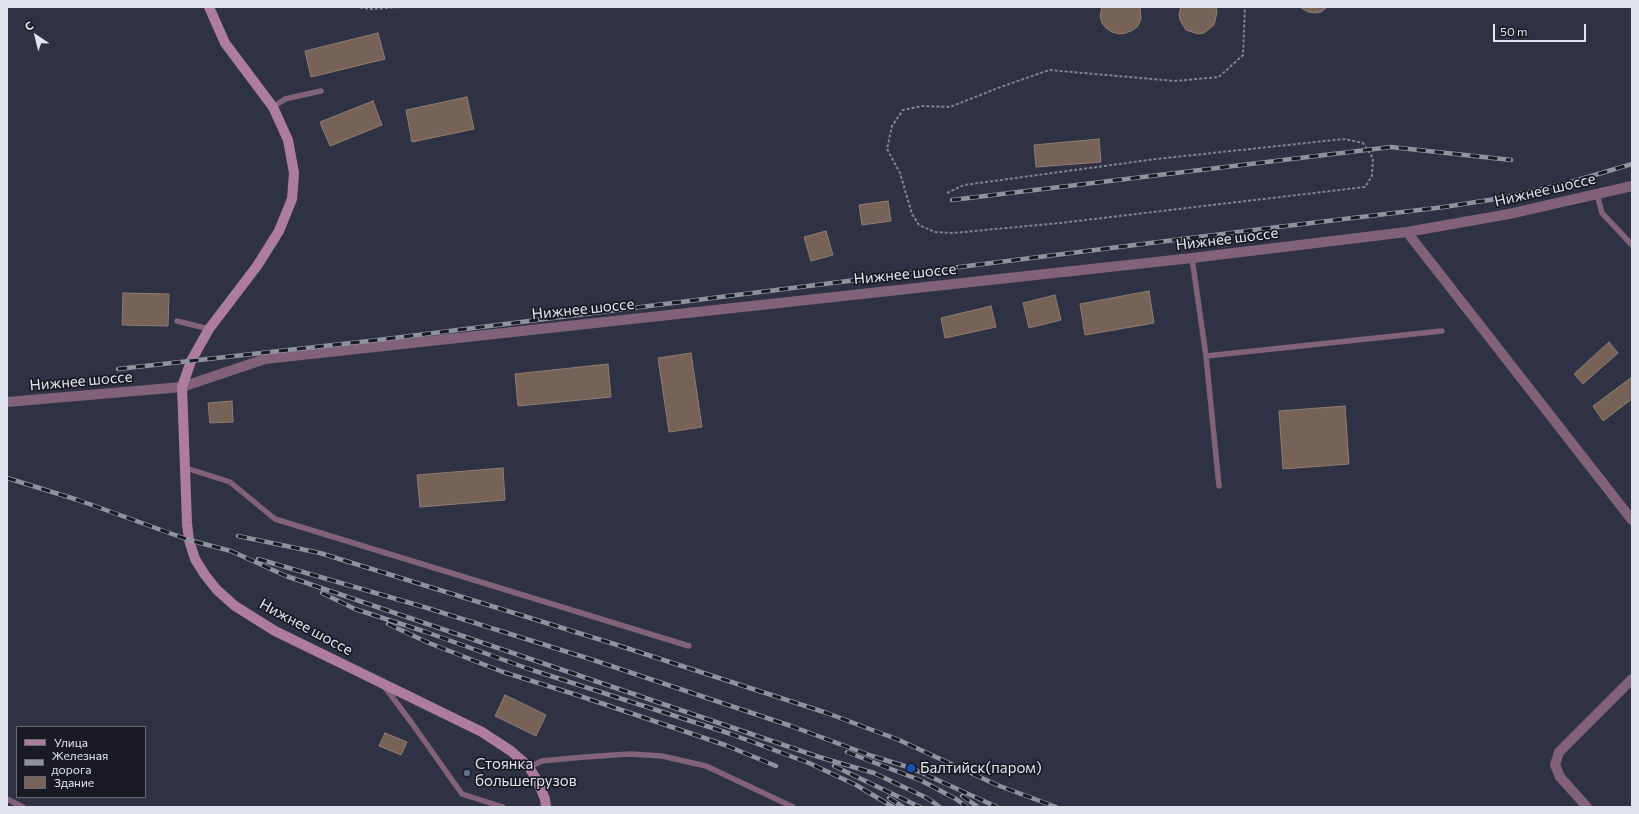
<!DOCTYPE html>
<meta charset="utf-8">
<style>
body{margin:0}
#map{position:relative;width:1639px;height:814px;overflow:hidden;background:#2f3244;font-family:Commissioner,sans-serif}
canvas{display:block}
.frame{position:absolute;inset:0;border:8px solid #e1e4ef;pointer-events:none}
.legend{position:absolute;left:16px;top:726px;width:130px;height:72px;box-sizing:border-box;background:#191a22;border:1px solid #696b74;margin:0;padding:5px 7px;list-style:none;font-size:12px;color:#e1e4ef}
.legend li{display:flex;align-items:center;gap:8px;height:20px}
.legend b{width:20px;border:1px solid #696b74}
.north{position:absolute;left:16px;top:16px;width:40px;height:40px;-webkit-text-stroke:3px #191a22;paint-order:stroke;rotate:325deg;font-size:11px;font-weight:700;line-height:16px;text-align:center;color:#e1e4ef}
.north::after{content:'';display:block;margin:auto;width:14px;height:18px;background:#e1e4ef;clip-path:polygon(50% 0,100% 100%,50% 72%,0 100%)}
.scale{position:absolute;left:1493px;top:24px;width:93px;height:18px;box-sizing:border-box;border:2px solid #e1e4ef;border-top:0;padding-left:5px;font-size:12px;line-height:14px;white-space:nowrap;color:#e1e4ef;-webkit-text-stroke:3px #191a22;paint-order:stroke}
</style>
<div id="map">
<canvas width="1639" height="814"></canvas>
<div class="frame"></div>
<ul class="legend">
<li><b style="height:5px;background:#ae7c9e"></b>Улица</li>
<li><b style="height:5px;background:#8f92a1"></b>Железная дорога</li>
<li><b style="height:11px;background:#766256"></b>Здание</li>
</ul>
<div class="north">С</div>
<div class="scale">50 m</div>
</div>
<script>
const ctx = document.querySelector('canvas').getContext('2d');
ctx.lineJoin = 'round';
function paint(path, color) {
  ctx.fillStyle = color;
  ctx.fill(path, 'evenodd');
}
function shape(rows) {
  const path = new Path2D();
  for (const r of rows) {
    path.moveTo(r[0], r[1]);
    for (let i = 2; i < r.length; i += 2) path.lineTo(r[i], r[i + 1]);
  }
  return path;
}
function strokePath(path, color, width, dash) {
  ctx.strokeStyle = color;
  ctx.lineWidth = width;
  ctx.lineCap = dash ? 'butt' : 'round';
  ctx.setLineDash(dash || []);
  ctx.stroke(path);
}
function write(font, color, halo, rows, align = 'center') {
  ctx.font = font + ' Commissioner,sans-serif';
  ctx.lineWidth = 3.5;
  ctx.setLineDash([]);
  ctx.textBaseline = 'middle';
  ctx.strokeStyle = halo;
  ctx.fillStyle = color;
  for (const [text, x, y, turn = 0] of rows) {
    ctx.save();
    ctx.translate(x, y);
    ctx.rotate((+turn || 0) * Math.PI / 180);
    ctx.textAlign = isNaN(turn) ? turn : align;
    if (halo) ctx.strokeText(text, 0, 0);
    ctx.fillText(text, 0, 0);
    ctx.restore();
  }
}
const building = shape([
 [1102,7,1140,7,1141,19,1138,26,1133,30,1126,33,1119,34,1112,32,1106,28,1102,23,1100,16,1102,7],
 [1181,7,1216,7,1217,13,1214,25,1204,33,1198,34,1186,30,1180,20,1179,14,1181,7],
 [1300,7,1327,7,1321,12,1315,13,1308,12,1300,7],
 [378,33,385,59,311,77,305,51,378,33],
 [467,97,474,129,412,142,406,110,467,97],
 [373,101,382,125,330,146,320,122,373,101],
 [1099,139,1101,162,1036,167,1034,145,1099,139],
 [888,201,891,221,862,225,859,205,888,201],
 [826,231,833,255,811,261,804,237,826,231],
 [1149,291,1154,323,1085,335,1080,304,1149,291],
 [123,293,169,294,168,326,122,325,123,293],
 [1055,295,1061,320,1029,328,1023,303,1055,295],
 [991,306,996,327,945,338,941,318,991,306],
 [1609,342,1618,353,1583,384,1574,374,1609,342],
 [691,353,702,427,669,432,658,358,691,353],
 [608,364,611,397,518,406,515,374,608,364],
 [1632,377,1632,399,1603,421,1593,406,1632,377],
 [232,401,233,422,210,423,208,403,232,401],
 [1345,406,1349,464,1283,469,1279,411,1345,406],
 [503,468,505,500,420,507,417,475,503,468],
 [505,695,546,715,536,736,495,716,505,695],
 [385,733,407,742,401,755,379,746,385,733]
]);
const path = shape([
 [355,7,371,9,402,7],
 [947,193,964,185,1156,159,1344,139,1363,143,1373,158,1372,176,1365,187,1060,223,953,233,935,232,919,225,912,214,900,173,887,149,892,126,903,110,922,106,950,107,998,88,1049,70,1175,81,1219,77,1243,55,1245,7]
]);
const service = shape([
 [273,107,285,99,321,91],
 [1597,194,1602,213,1632,245],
 [1192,258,1206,356,1219,486],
 [177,321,209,329],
 [1206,356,1442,331],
 [186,468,230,482,275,519,689,646],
 [384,686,411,722,462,794,503,807],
 [529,767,542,761,584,757,630,754,662,756,706,766,793,807],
 [7,799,23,807]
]);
const minor = shape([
 [1407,232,1632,520],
 [7,402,182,387,265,359,1192,258,1407,232,1509,214,1632,186],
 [1587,807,1560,777,1555,765,1559,752,1632,679]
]);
const secondary = shape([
 [209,7,225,43,273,107,288,140,294,173,292,199,279,231,257,266,209,329,191,361,182,387,187,523,189,540,195,559,205,575,217,590,235,606,275,631,482,732,511,751,529,767,538,782,545,799,546,807]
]);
const rail = shape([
 [952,200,1391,147,1511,160],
 [118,369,378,340,1286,226,1444,207,1502,198,1564,184,1632,164],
 [7,478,78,500,189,540,231,551,286,576,819,757,874,773,927,798,940,807],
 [238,536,320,553,611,643,827,713,899,740,997,785,1056,807],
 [258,559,424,607,590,659,791,726,872,756,911,768,997,807],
 [322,593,355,609,426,632,529,669,731,734,809,763,856,785,893,807],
 [388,624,429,643,503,672,577,695,725,745,776,766],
 [847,752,922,781,956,799,967,807],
 [834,766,920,807],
 [962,796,978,807],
 [889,798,903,807]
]);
const markers = [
 [911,768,5,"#1a4fb4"],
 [467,773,4,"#5c6f8a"]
];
const streetNames = [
 ["Нижнее шоссе",1545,190,-13],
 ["Нижнее шоссе",1227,239,-7],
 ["Нижнее шоссе",905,274,-6],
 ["Нижнее шоссе",583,309,-6],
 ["Нижнее шоссе",81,381,-5],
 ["Нижнее шоссе",306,627,28]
];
const poiNames = [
 ["Стоянка",475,764],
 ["большегрузов",475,781],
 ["Балтийск(паром)",920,768]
];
paint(building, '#766256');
strokePath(building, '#927d71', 1);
strokePath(path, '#818493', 2, [3, 2]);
strokePath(service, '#826278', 5.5);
strokePath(minor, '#826278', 10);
strokePath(secondary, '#ae7c9e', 10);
strokePath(rail, '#8f92a1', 4.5);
strokePath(rail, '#191a22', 3, [9]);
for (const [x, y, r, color] of markers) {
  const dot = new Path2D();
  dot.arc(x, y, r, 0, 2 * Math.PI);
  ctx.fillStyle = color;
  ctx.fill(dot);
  strokePath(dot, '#191a22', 1.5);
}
write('15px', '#e1e4ef', '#191a22', streetNames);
write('15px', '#e1e4ef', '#191a22', poiNames, 'left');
</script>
